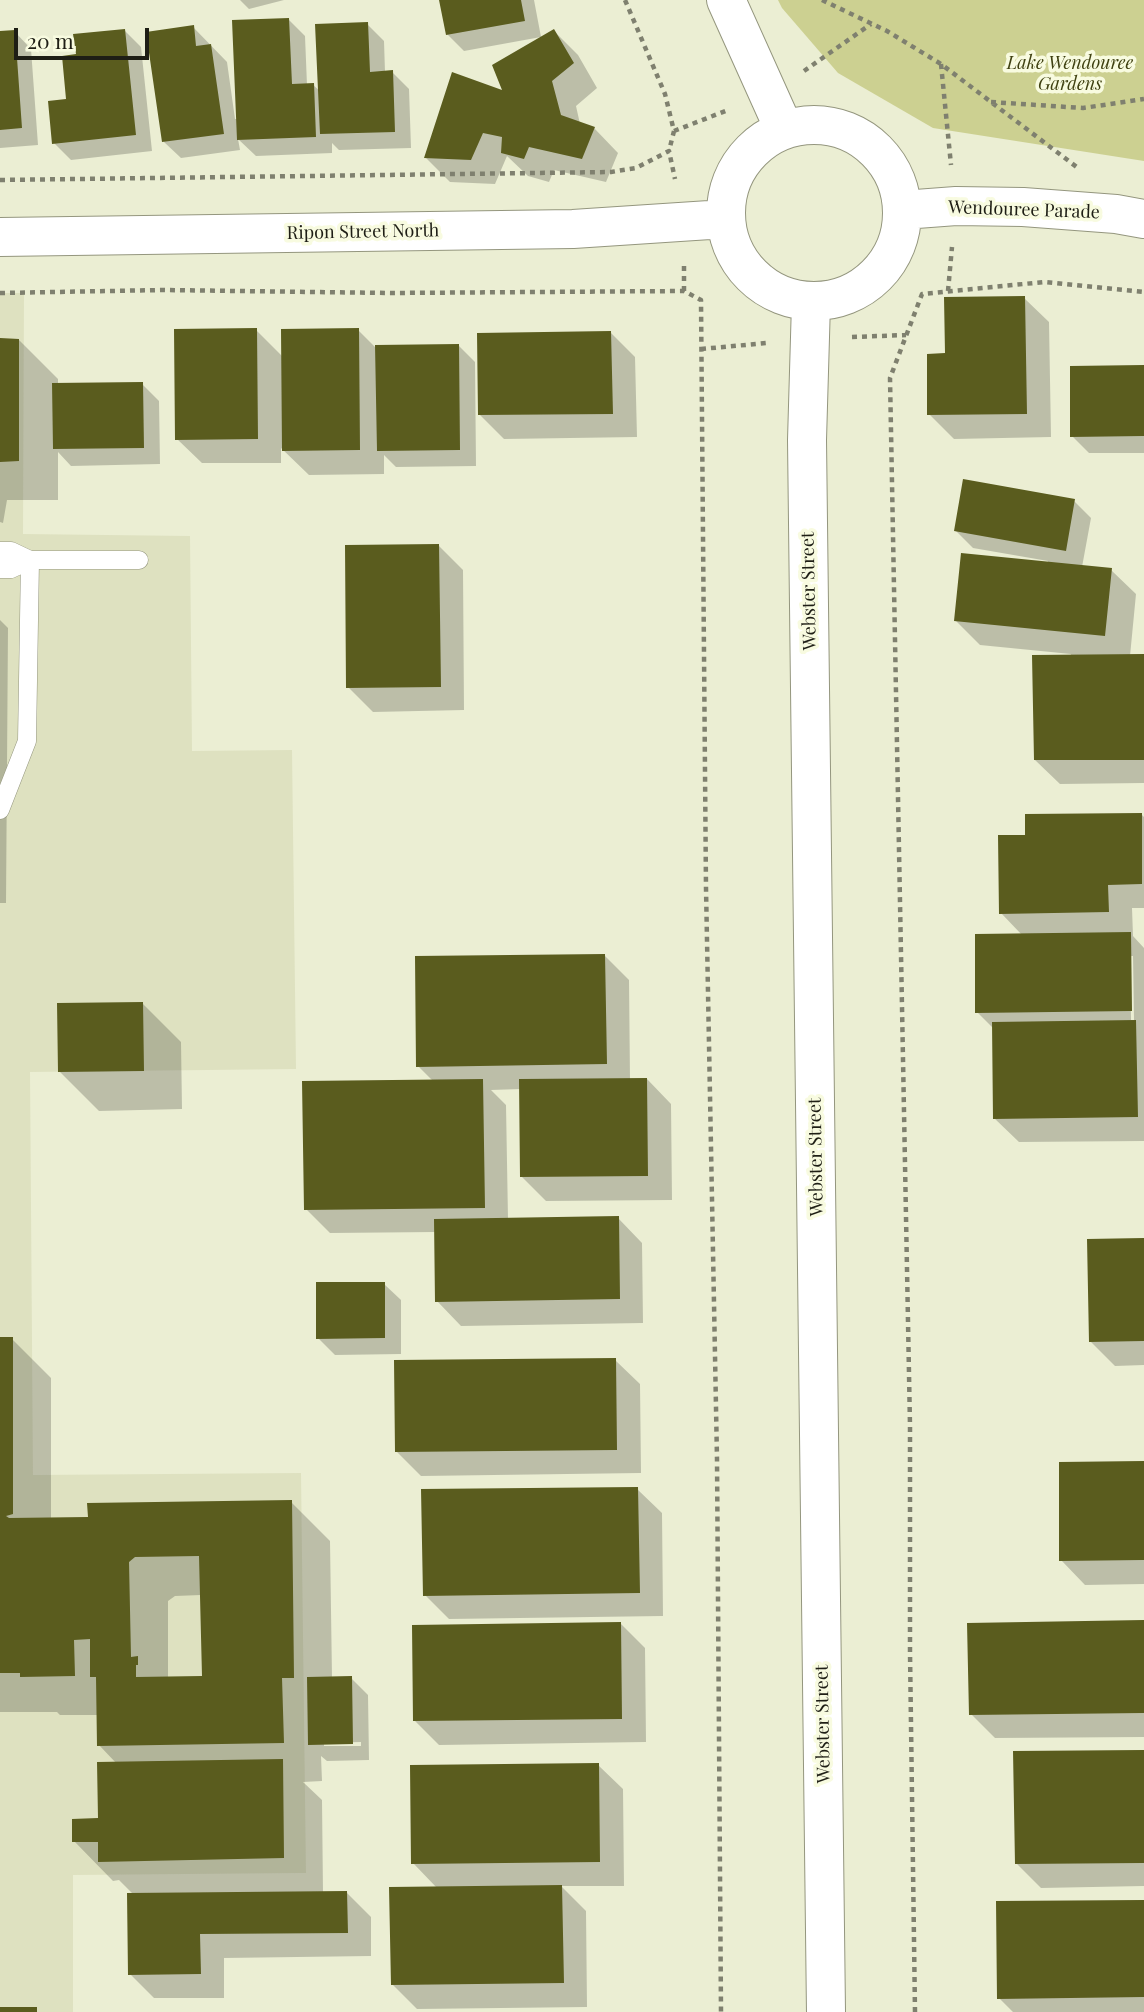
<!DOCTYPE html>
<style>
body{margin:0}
#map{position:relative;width:1144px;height:2012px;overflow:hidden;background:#ebeed3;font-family:"Playfair Display",serif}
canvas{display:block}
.scale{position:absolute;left:14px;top:28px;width:135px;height:32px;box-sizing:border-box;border:4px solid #1e1e15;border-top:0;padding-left:9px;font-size:21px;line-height:24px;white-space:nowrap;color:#1e1e15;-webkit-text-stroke:5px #f8fbe0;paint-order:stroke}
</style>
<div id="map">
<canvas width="1144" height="2012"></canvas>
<div class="scale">20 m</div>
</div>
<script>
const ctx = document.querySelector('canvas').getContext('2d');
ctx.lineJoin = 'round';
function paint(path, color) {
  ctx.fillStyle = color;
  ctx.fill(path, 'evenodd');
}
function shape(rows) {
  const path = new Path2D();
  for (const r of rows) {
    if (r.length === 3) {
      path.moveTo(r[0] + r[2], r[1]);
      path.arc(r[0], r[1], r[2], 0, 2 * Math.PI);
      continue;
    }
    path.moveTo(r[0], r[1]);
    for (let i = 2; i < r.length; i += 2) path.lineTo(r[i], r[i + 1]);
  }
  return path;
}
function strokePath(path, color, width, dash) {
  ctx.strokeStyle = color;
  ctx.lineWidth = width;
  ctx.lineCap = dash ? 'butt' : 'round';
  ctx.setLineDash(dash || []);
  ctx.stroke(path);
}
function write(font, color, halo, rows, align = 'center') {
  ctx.font = font + ' "Playfair Display",serif';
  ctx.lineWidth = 7;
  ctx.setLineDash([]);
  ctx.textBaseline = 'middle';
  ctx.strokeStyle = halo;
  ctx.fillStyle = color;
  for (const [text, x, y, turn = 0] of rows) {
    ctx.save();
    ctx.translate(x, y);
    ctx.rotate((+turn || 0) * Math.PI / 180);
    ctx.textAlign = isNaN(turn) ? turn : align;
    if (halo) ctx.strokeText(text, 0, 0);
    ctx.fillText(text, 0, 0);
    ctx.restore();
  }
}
const built = shape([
 [0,293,24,293,23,534,190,536,192,751,292,750,296,1069,30,1072,33,1475,301,1473,306,1873,73,1875,73,2012,0,2012]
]);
const green = shape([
 [778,0,1144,0,1144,161,933,128,838,73,782,8]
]);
const shadow = shape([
 [240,0,284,0,249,9],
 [441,0,534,0,541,37,464,51,447,34],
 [288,19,305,36,307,85,313,85,320,91,367,24,384,41,385,72,392,72,409,89,411,148,339,150,332,143,332,153,256,156,238,139,240,150,181,158,164,142,193,27,227,62,235,119,238,119],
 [124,30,141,47,152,151,71,160,54,143,68,100,78,56],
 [554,31,578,55,597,88,576,106,580,124,594,128,618,153,606,182,554,170,549,182,528,176,507,156,495,184,450,182,426,158,505,93],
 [15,32,31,49,38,145,0,148,0,33],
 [1024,298,1049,322,1051,437,954,439,929,414],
 [256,330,283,357,358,330,375,347,458,345,475,362,476,466,396,467,384,455,384,474,309,475,281,448,281,463,202,463,177,439],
 [611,333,635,357,637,437,504,439,480,415],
 [19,340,58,379,58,385,142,384,159,401,160,464,71,466,58,452,58,500,7,500,3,523,0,522,0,341],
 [1144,367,1144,453,1089,453,1072,436],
 [1074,501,1091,518,1082,567,1111,570,1136,594,1130,656,1144,656,1144,783,1060,784,1035,760,1071,654,980,645,956,621,1047,564,1048,561,973,548,956,531],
 [439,546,463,570,464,710,373,712,348,687],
 [0,620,8,628,6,903,0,903],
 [1141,814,1144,817,1144,908,1132,908,1133,936,1144,948,1144,1141,1019,1142,994,1118,994,1029,977,1012,1022,935,1001,913,1027,837],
 [1130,956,1133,956,1134,1020,1131,1020],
 [604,955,629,980,630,1080,647,1079,671,1104,672,1200,546,1201,522,1177,521,1089,491,1090,506,1105,508,1219,618,1218,642,1243,643,1323,461,1326,437,1301,436,1232,330,1233,306,1209,433,1081,418,1066],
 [142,1003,181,1042,182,1109,99,1111,59,1071],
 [1144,1240,1144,1365,1115,1366,1090,1341],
 [384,1284,401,1300,401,1354,335,1355,318,1338],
 [0,1339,12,1339,51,1378,51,1519,90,1518,291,1502,330,1541,332,1678,351,1678,368,1695,369,1760,327,1761,321,1756,322,1781,303,1782,322,1800,323,1893,346,1892,371,1917,371,1956,224,1958,224,1998,154,1998,130,1974,134,1895,119,1880,113,1881,74,1841,100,1820,117,1764,99,1745,98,1715,60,1715,57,1712,0,1712],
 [201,1595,204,1678,168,1678,168,1601,175,1596],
 [361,1742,361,1746,324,1746,324,1743],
 [615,1360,640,1384,641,1473,421,1476,397,1452],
 [1144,1463,1144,1584,1085,1585,1061,1560],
 [637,1489,662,1513,663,1616,449,1619,425,1595],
 [1144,1622,1144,1737,995,1738,971,1714],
 [621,1624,645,1648,646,1742,439,1745,415,1721],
 [1144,1752,1144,1886,1041,1888,1016,1863],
 [598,1765,623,1789,624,1886,561,1886,586,1911,587,2007,417,2009,392,1984,437,1888,413,1863],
 [1144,1901,1144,2012,1013,2012,999,1998]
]);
const building = shape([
 [439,0,521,0,525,21,446,35],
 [289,18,292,84,314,83,316,137,237,140,232,20],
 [368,22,370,72,393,70,395,132,320,134,315,24],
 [194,25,196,46,211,44,224,134,162,142,146,32],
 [125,29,136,135,52,144,48,101,66,99,62,56,76,54,73,34],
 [554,29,574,63,552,81,561,115,595,127,582,159,529,147,524,159,501,153,502,137,483,133,471,160,424,158,452,72,502,90,492,65],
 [15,30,22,128,0,130,0,31],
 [1025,296,1027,414,927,415,927,354,945,353,944,297],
 [257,328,258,439,175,440,174,329],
 [359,328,360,450,282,451,281,329],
 [611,331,613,414,478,415,477,333],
 [0,338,19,339,19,461,0,462],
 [459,344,460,450,377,451,375,345],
 [1144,365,1144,436,1070,437,1070,366],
 [143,382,144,448,53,449,52,383],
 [963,479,1075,499,1066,551,954,531],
 [439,544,441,687,346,688,345,545],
 [961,553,1112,568,1105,636,954,621],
 [1144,654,1144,760,1034,760,1032,655],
 [1142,813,1142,884,1108,885,1109,912,999,914,998,835,1025,835,1025,814],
 [1131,932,1132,1011,975,1013,975,934],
 [605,954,607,1064,416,1067,415,956],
 [143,1002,144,1071,58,1072,57,1003],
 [1136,1020,1138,1117,993,1119,992,1022],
 [647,1078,648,1176,520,1177,519,1079],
 [483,1079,485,1208,304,1210,302,1081],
 [619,1216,620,1299,435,1302,434,1219],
 [1144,1238,1144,1341,1089,1342,1087,1239],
 [316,1282,385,1282,385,1338,316,1339],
 [0,1337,13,1337,13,1514,6,1516,9,1518,88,1517,87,1503,292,1500,294,1678,282,1678,284,1743,97,1746,96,1677,90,1677,90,1639,74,1640,75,1676,20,1677,20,1673,0,1673],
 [199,1556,202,1676,136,1677,136,1665,138,1665,138,1656,131,1657,129,1562,135,1557],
 [616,1358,617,1450,395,1452,394,1360],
 [1144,1461,1144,1560,1059,1561,1059,1462],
 [638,1487,640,1593,423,1596,421,1489],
 [1144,1620,1144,1713,969,1715,967,1623],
 [621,1622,622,1719,413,1721,412,1625],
 [352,1676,353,1744,308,1745,307,1677],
 [1144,1750,1144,1863,1015,1864,1013,1751],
 [283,1759,284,1858,98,1862,98,1842,72,1842,72,1819,98,1818,97,1762],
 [599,1763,600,1862,411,1864,410,1765],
 [562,1885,564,1983,391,1985,389,1887],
 [347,1891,348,1933,200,1934,201,1974,128,1975,127,1893],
 [1144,1900,1144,1997,997,1999,996,1901],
 [0,2007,37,2007,37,2012,0,2012]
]);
const path = shape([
 [625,0,665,94,674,131,669,151],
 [822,0,887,31,941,64,1078,168],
 [941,64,951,165],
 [804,71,871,24],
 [991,102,1083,108,1144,99],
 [674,131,728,110],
 [0,180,611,172,636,168,669,151,675,179],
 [684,291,684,264],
 [948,291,952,247],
 [0,293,163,290,390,293,684,291,701,300,706,888,717,1459,721,2012],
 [852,337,906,335],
 [701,349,767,343],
 [915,2012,910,1652,910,1426,890,378,922,294,1044,282,1144,292]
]);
const lane = shape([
 [0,551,11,551,30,560,139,560],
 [0,569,11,569,30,560],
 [0,810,27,741,30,560]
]);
const secondary = shape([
 [726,0,784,129],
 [814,213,88],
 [903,210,956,206,1023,207,1116,214,1144,219],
 [0,237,573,229,725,219],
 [811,303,807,440,826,2012]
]);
const parkNames = [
 ["Lake Wendouree",1070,63],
 ["Gardens",1070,84]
];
const streetNames = [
 ["Wendouree Parade",1024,210,2],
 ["Ripon Street North",363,232,-1],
 ["Webster Street",809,591,-91],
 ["Webster Street",816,1157,-91],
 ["Webster Street",823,1724,-91]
];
paint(built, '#dee1c0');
paint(green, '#ccd091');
paint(shadow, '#0003');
paint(building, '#5a5c1e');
strokePath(lane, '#94967e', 19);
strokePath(secondary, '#94967e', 40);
strokePath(path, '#7f806f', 4.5, [5, 5]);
strokePath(lane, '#fff', 18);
strokePath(secondary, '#fff', 38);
write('italic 18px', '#3f4111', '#f8fbe0', parkNames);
write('18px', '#1e1e15', '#f8fbe0', streetNames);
</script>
